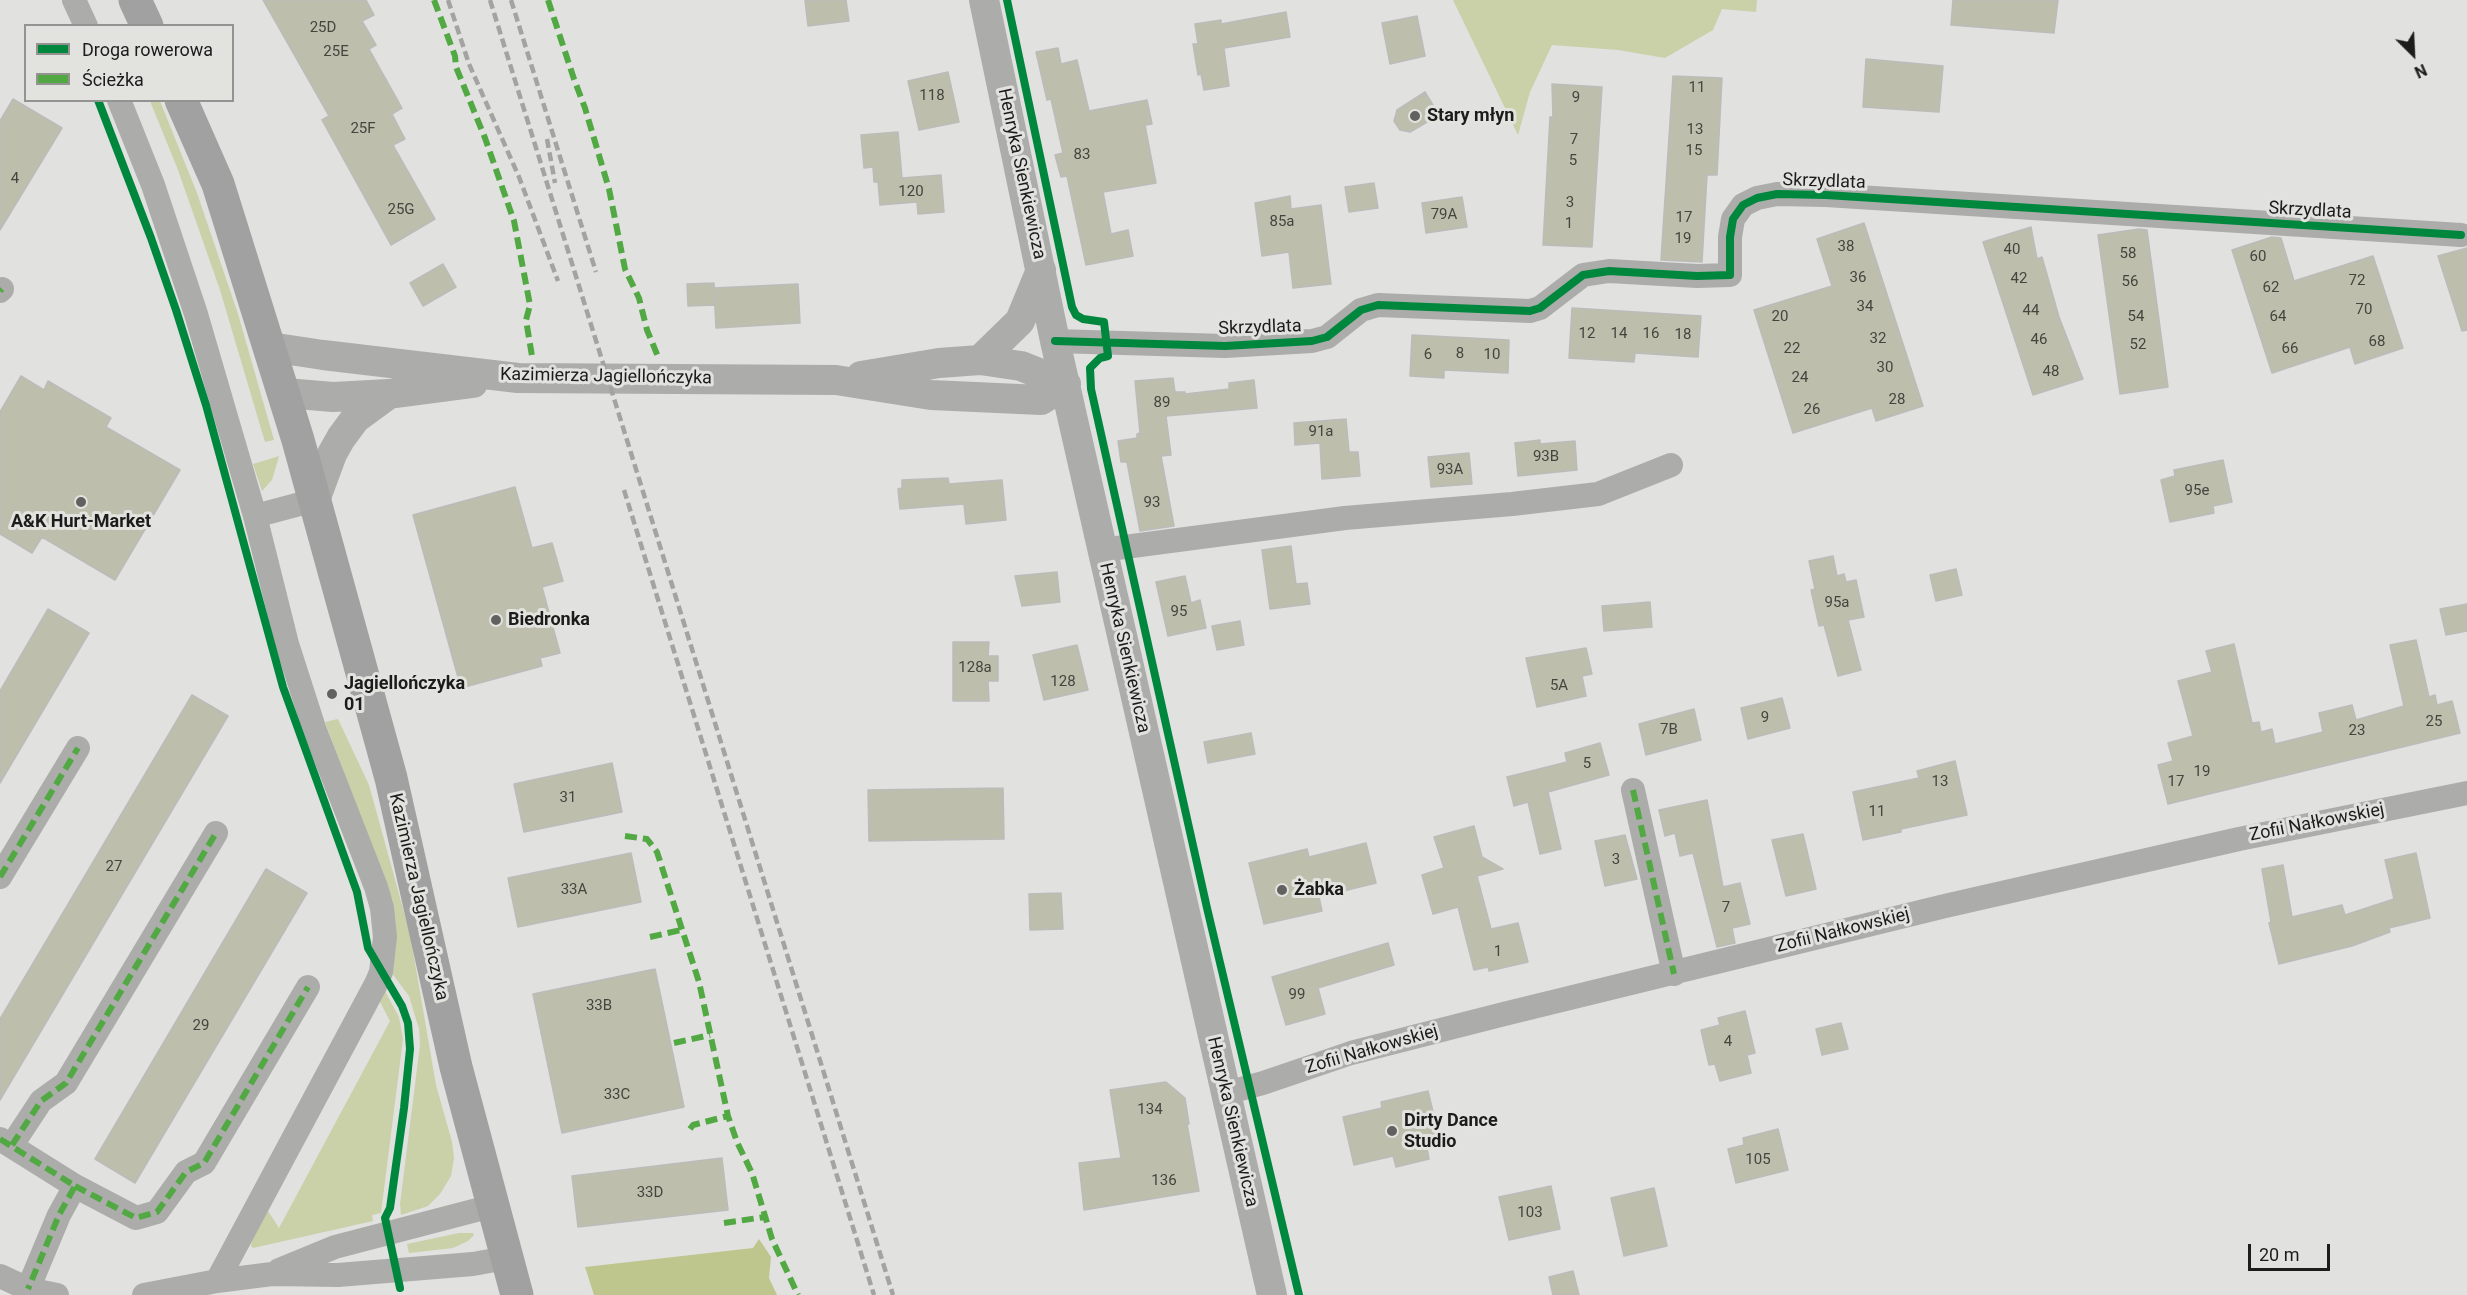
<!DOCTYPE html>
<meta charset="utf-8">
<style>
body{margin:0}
#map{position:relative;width:2467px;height:1295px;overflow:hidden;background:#e1e1e0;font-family:Roboto,sans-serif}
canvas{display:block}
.legend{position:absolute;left:24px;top:24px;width:210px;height:78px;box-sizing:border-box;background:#e2e2df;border:2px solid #939391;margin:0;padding:8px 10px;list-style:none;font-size:18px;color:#1c1c1b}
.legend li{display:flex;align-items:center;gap:12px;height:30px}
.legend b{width:30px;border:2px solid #939391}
.north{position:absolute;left:2383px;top:24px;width:60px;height:60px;-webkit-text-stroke:4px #e2e2df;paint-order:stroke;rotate:156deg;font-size:16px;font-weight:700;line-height:24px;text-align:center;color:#1c1c1b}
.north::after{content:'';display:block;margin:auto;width:21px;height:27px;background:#1c1c1b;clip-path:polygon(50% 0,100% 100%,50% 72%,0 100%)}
.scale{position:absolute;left:2248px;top:1244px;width:82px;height:27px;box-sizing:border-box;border:3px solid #1c1c1b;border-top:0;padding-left:8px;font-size:18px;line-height:21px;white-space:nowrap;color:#1c1c1b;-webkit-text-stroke:4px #e2e2df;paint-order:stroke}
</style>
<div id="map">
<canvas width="2467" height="1295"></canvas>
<ul class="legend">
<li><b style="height:8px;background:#00873e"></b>Droga rowerowa</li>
<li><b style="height:8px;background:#52a943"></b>Ścieżka</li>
</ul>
<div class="north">N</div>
<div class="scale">20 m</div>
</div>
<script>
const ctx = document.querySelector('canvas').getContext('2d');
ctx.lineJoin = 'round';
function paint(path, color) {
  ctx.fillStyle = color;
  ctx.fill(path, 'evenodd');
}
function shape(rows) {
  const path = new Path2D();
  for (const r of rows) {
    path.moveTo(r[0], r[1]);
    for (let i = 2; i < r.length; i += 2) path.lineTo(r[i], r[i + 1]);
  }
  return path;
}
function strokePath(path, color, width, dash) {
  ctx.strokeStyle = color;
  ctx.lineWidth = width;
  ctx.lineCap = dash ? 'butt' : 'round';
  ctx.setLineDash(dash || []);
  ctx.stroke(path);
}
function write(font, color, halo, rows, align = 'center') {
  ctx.font = font + ' Roboto,sans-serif';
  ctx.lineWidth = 6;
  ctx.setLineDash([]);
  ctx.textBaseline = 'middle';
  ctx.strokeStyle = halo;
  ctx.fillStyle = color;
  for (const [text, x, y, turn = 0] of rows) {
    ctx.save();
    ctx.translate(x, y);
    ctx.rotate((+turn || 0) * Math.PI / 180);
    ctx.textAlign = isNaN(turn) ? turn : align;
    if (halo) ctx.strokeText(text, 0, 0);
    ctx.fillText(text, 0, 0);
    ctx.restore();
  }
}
const green = shape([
 [1453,0,1757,0,1756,12,1722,9,1713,30,1665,58,1618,50,1552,45,1530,92,1518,135],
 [150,101,160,101,197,193,238,314,274,440,265,442,220,290,178,170],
 [279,456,272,480,262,491,253,464],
 [338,719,369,785,410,934,436,1085,452,1142,454,1158,451,1176,440,1194,428,1206,401,1215,400,1204,420,1045,419,1029,409,996,391,972,395,952,396,926,392,902,325,722],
 [385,991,399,1017,403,1039,381,1213,372,1215,373,1221,253,1248,251,1246,252,1239,268,1211,279,1228,390,1021,380,1002],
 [459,1233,473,1233,474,1235,468,1241,453,1248,409,1253,407,1244]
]);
const forest = shape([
 [759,1239,771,1257,769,1278,777,1295,594,1295,585,1267,753,1248]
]);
const building = shape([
 [263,0,366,0,374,15,362,21,376,45,369,49,402,108,392,114,405,139,393,145,435,219,391,245,322,120,329,116,263,0],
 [805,0,846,0,849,21,808,26,805,0],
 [1953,0,2058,0,2054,33,1951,25,1953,0],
 [1286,12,1290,37,1224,48,1229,86,1204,90,1201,74,1198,75,1193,44,1198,44,1195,24,1221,20,1221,24,1286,12],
 [1417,16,1425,56,1390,64,1382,23,1417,16],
 [1058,48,1061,64,1077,60,1089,111,1147,100,1152,124,1145,125,1156,183,1103,192,1111,234,1128,230,1133,256,1086,265,1067,176,1061,177,1055,155,1063,153,1051,99,1047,100,1036,52,1058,48],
 [1866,59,1943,66,1939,112,1863,107,1866,59],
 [948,72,959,122,919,130,908,81,948,72],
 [1673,76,1722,78,1717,175,1707,175,1702,262,1661,260,1673,76],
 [1552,84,1602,87,1592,247,1543,245,1550,117,1553,117,1552,84],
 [1425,92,1439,115,1410,132,1400,130,1394,121,1397,110,1425,92],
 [13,99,62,128,0,230,0,121,13,99],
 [898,132,902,178,941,175,944,212,918,214,917,202,880,205,878,182,874,182,873,167,864,168,861,135,898,132],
 [1374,183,1378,208,1349,212,1345,187,1374,183],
 [1290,196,1291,209,1321,205,1331,284,1293,288,1289,252,1262,256,1255,203,1290,196],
 [1462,197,1467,227,1426,233,1422,203,1462,197],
 [1864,223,1923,406,1876,421,1872,408,1793,433,1754,310,1832,286,1817,239,1864,223],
 [2031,227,2037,259,2042,257,2059,317,2083,379,2033,395,1983,242,2031,227],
 [2139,229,2147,230,2168,387,2120,394,2098,235,2139,229],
 [2272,237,2281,238,2294,281,2373,256,2403,348,2355,364,2350,347,2272,373,2232,250,2272,237],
 [2467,248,2467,330,2462,331,2438,256,2467,248],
 [443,264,456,287,423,306,410,283,443,264],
 [714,283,715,305,688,306,687,284,714,283],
 [798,284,800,323,716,328,714,288,798,284],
 [1572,308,1701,316,1698,357,1635,353,1634,362,1569,358,1572,308],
 [1412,335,1509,340,1508,373,1444,370,1444,378,1410,376,1412,335],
 [21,376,44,390,48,381,111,418,106,427,180,470,115,580,42,537,32,553,0,534,0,412,21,376],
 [1173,378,1175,392,1185,392,1185,394,1229,389,1229,383,1254,380,1257,408,1166,416,1171,455,1161,456,1174,526,1140,531,1127,462,1121,462,1118,441,1137,438,1137,434,1140,433,1135,381,1173,378],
 [1346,419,1349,452,1358,452,1360,476,1322,479,1320,443,1295,445,1294,423,1346,419],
 [1540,440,1540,444,1575,441,1577,470,1518,476,1515,443,1540,440],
 [1469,453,1472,484,1431,487,1428,457,1469,453],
 [2223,460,2232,502,2213,506,2214,513,2170,522,2161,480,2175,476,2174,470,2223,460],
 [948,478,949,484,1002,480,1006,520,966,524,964,504,900,509,898,489,902,488,902,480,948,478],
 [515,487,532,548,552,543,563,581,542,587,560,653,540,658,542,666,461,688,413,515,515,487],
 [1291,546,1296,584,1307,583,1310,604,1270,609,1262,550,1291,546],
 [1833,556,1837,576,1844,574,1846,582,1856,580,1864,617,1848,620,1861,670,1838,676,1824,625,1819,626,1811,590,1815,589,1809,561,1833,556],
 [1956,569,1962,595,1936,601,1930,575,1956,569],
 [1057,572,1060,602,1022,606,1015,576,1057,572],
 [1185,576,1191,603,1200,600,1206,628,1168,636,1156,582,1185,576],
 [1650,602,1652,627,1604,631,1602,606,1650,602],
 [2467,604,2467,631,2446,635,2440,609,2467,604],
 [48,609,89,633,0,783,0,691,48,609],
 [1240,621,1244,645,1217,650,1212,626,1240,621],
 [2416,640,2429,697,2435,695,2437,705,2452,701,2460,733,2168,804,2158,765,2173,761,2168,743,2193,736,2178,681,2212,672,2206,651,2234,644,2252,723,2259,722,2261,732,2272,729,2275,744,2323,732,2319,713,2352,705,2356,720,2404,706,2390,645,2416,640],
 [953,642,989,642,988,656,998,656,998,681,988,681,989,701,953,701,953,642],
 [1077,645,1088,690,1044,700,1033,655,1077,645],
 [1586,648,1592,674,1582,676,1586,696,1537,707,1526,658,1586,648],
 [192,695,228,716,0,1100,0,1019,192,695],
 [1782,698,1790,728,1748,739,1741,708,1782,698],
 [1694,709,1701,740,1646,755,1639,724,1694,709],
 [1251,733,1255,754,1208,763,1204,742,1251,733],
 [1600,743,1609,775,1548,792,1561,849,1540,854,1528,802,1514,806,1507,777,1567,762,1565,753,1600,743],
 [1955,761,1967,815,1901,829,1901,832,1863,840,1853,792,1919,778,1917,771,1955,761],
 [612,763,622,812,524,832,514,784,612,763],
 [1003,788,1004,839,869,841,868,790,1003,788],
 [1707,800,1723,887,1740,883,1750,924,1732,928,1735,943,1717,947,1693,853,1680,856,1675,833,1665,836,1659,810,1707,800],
 [1474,826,1482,857,1503,869,1477,876,1491,929,1518,923,1528,962,1489,971,1488,967,1474,970,1458,907,1433,914,1422,875,1444,868,1434,837,1474,826],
 [1803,834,1816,889,1786,896,1772,840,1803,834],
 [1625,835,1637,879,1605,886,1595,841,1625,835],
 [1366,843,1376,883,1319,897,1322,911,1264,924,1249,863,1307,849,1309,857,1366,843],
 [631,853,641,902,518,927,508,878,631,853],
 [2416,853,2430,918,2389,928,2390,932,2352,946,2279,964,2269,923,2271,922,2262,869,2283,865,2292,917,2342,905,2345,915,2394,899,2385,860,2416,853],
 [266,869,307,893,135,1183,95,1159,266,869],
 [1061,893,1063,929,1030,930,1029,894,1061,893],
 [1388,943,1394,965,1318,988,1325,1014,1286,1025,1272,977,1388,943],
 [655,969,684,1107,562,1133,533,994,655,969],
 [1745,1011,1755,1053,1747,1055,1751,1073,1720,1081,1715,1064,1709,1065,1701,1030,1720,1025,1718,1018,1745,1011],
 [1841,1023,1848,1049,1822,1055,1816,1029,1841,1023],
 [1166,1082,1185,1098,1189,1124,1187,1124,1199,1191,1084,1210,1079,1163,1121,1158,1110,1090,1166,1082],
 [1428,1091,1441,1145,1427,1148,1429,1159,1396,1167,1393,1156,1354,1165,1343,1117,1382,1108,1381,1102,1428,1091],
 [1778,1129,1788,1170,1736,1183,1728,1149,1744,1145,1743,1138,1778,1129],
 [722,1158,728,1210,578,1227,572,1176,722,1158],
 [1551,1186,1560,1229,1509,1240,1499,1197,1551,1186],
 [1654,1188,1667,1246,1624,1256,1611,1198,1654,1188],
 [1573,1271,1579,1295,1553,1295,1549,1277,1573,1271]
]);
const minor = shape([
 [74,0,86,26],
 [119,100,153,185,196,314,255,516,287,644,314,728,376,887,382,908,385,937,381,972,376,984,217,1281],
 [0,291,2,289],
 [1055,341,1225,346,1312,341,1327,337,1361,310,1378,305,1530,311,1540,308,1583,275,1609,271,1697,276,1730,275,1730,237,1733,219,1743,205,1757,198,1777,194,1826,195,2461,235],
 [255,516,315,500],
 [1102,550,1345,518,1512,504,1598,494,1671,465],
 [1633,790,1674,974],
 [0,877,78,748],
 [1226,1093,1263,1083,1351,1053,1504,1014,1945,906,2239,839,2467,793],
 [0,1139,75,1186,59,1215,28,1289],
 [12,1145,41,1101,66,1083,216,833],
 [75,1186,136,1218,157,1212,186,1172,204,1163,308,987],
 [279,1270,335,1247,492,1206],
 [0,1276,28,1289,57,1295],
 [144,1295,217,1281,272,1274,338,1275,473,1264,506,1258]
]);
const tertiary = shape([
 [984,0,1055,341,1272,1295],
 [270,347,323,355,518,378,836,380,931,395,1041,400,1066,384],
 [980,360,1020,321,1041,270],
 [861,376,939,363,980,360,1021,366,1066,384],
 [285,393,333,397,389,394,473,383],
 [315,500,332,454,341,438,355,419,389,394]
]);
const secondary = shape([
 [135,0,147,26],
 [181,100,218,184,298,440,391,778,456,1067,517,1295]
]);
const rail = shape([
 [448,0,469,64,519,177,558,281],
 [490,0,893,1295],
 [511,0,596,272],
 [547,139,555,183],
 [624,490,874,1295]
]);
const quiet = shape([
 [434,0,455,56,456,67,485,138,514,221,530,305,526,320,532,356],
 [548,0,574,79,585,108,609,189,625,269,639,298,647,330,659,359],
 [0,291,2,289],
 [1633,790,1674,974],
 [625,836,647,839,657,852,699,982,728,1116,737,1142,752,1173,772,1239,798,1295],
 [0,877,78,748],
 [650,937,681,930],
 [674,1043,710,1035],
 [690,1129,693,1125,728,1116],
 [0,1139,75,1186,59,1215,28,1289],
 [12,1145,41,1101,66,1083,216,833],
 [75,1186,136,1218,157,1212,186,1172,204,1163,308,987],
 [724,1223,765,1217]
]);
const cycleway = shape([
 [1007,0,1072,307,1076,315,1083,319,1104,322,1108,356,1100,358,1090,368,1091,389,1207,908,1299,1295],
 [98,100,151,238,176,310,206,405,283,687,357,892,368,948,402,1006,408,1023,410,1049,404,1108,390,1208,385,1218,400,1288],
 [1055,341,1225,346,1312,341,1327,337,1361,310,1378,305,1530,311,1540,308,1583,275,1609,271,1697,276,1730,275,1730,237,1733,219,1743,205,1757,198,1777,194,1826,195,2461,235]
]);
const markers = [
 [1415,116,6,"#616160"],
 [81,502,6,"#616160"],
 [496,620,6,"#616160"],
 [332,694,6,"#616160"],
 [1282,890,6,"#616160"],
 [1392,1131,6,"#616160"]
];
const numberNames = [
 ["25D",323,28],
 ["25E",336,52],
 ["11",1697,88],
 ["118",932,96],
 ["9",1576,98],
 ["25F",363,129],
 ["13",1695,130],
 ["7",1574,140],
 ["15",1694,151],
 ["83",1082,155],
 ["5",1573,161],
 ["4",15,179],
 ["120",911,192],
 ["3",1570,203],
 ["25G",401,210],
 ["79A",1444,215],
 ["17",1684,218],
 ["85a",1282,222],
 ["1",1569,224],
 ["19",1683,239],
 ["38",1846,247],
 ["40",2012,250],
 ["58",2128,254],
 ["60",2258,257],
 ["36",1858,278],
 ["42",2019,279],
 ["72",2357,281],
 ["56",2130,282],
 ["62",2271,288],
 ["34",1865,307],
 ["70",2364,310],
 ["44",2031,311],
 ["20",1780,317],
 ["54",2136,317],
 ["64",2278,317],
 ["12",1587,334],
 ["14",1619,334],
 ["16",1651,334],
 ["18",1683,335],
 ["32",1878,339],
 ["46",2039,340],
 ["68",2377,342],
 ["52",2138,345],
 ["22",1792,349],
 ["66",2290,349],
 ["8",1460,354],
 ["6",1428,355],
 ["10",1492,355],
 ["30",1885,368],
 ["48",2051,372],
 ["24",1800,378],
 ["28",1897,400],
 ["89",1162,403],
 ["26",1812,410],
 ["91a",1321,432],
 ["93B",1546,457],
 ["93A",1450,470],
 ["95e",2197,491],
 ["93",1152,503],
 ["95a",1837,603],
 ["95",1179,612],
 ["128a",975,668],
 ["128",1063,682],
 ["5A",1559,686],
 ["9",1765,718],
 ["25",2434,722],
 ["7B",1669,730],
 ["23",2357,731],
 ["5",1587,764],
 ["19",2202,772],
 ["13",1940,782],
 ["17",2176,782],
 ["31",568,798],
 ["11",1877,812],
 ["3",1616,860],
 ["27",114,867],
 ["33A",574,890],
 ["7",1726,908],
 ["1",1498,952],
 ["99",1297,995],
 ["33B",599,1006],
 ["29",201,1026],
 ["4",1728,1042],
 ["33C",617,1095],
 ["134",1150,1110],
 ["105",1758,1160],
 ["136",1164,1181],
 ["33D",650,1193],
 ["103",1530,1213]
];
const poiNames = [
 ["Stary młyn",1427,116],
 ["A&K Hurt-Market",81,522,"center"],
 ["Biedronka",508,620],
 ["Jagiellończyka",344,684],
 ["01",344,705],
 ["Żabka",1294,890],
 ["Dirty Dance",1404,1121],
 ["Studio",1404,1142]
];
const streetNames = [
 ["Henryka Sienkiewicza",1021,174,78],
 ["Skrzydlata",1824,182,2],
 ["Skrzydlata",2310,211,3],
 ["Skrzydlata",1260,328,-2],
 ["Kazimierza Jagiellończyka",606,377,1],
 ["Henryka Sienkiewicza",1124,648,77],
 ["Zofii Nałkowskiej",2317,823,-11],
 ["Kazimierza Jagiellończyka",418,897,77],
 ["Zofii Nałkowskiej",1843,931,-14],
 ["Zofii Nałkowskiej",1372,1050,-16],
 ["Henryka Sienkiewicza",1232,1122,77]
];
paint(green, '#cad0a7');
paint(forest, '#bec58d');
paint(building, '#bdbfac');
strokePath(building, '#bbbbba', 1.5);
strokePath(minor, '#acacab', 24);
strokePath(tertiary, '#acacab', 30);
strokePath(secondary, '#a1a1a1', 33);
strokePath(rail, '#a3a3a2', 4.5, [9, 4.5]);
strokePath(quiet, '#52a943', 6, [12, 6]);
strokePath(cycleway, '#00873e', 8);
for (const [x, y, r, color] of markers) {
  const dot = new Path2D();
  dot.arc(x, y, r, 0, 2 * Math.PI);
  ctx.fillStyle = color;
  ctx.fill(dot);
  strokePath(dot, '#e2e2df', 2);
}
write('15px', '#44453f', null, numberNames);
write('bold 18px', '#1c1c1b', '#e2e2df', poiNames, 'left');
write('18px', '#1c1c1b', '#e2e2df', streetNames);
</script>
